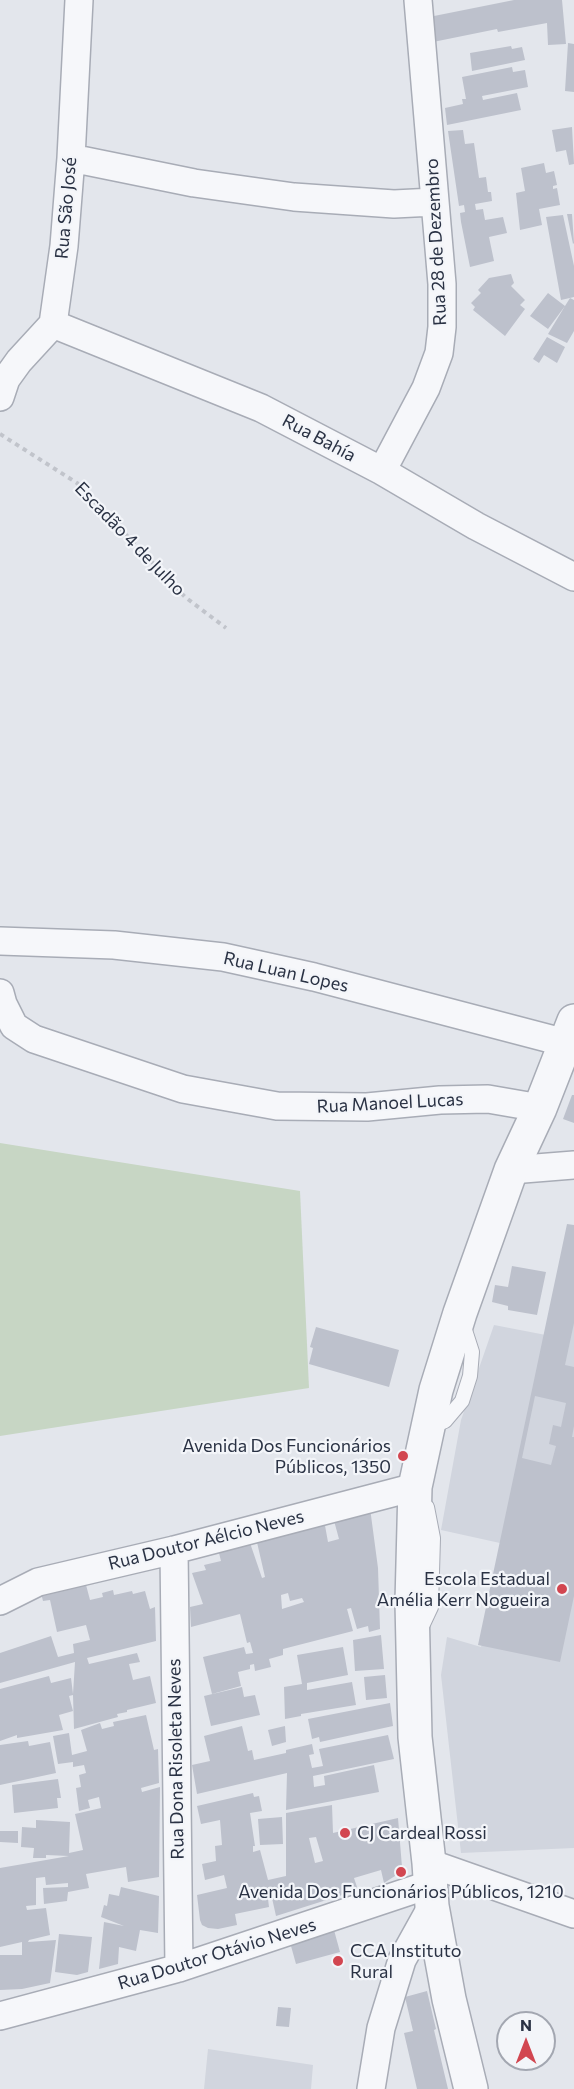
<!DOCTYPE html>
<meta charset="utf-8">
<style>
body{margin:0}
#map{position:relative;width:574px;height:2089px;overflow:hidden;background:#e3e6ec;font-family:Commissioner,sans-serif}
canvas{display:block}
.north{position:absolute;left:496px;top:2011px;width:60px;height:60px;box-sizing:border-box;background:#f3f5f9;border:2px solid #a3a7b1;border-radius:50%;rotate:0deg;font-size:16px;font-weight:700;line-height:24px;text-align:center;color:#2a3244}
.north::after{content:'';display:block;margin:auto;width:21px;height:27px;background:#d24650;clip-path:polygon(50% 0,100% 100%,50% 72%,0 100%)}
</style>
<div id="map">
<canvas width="574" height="2089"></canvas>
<div class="north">N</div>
</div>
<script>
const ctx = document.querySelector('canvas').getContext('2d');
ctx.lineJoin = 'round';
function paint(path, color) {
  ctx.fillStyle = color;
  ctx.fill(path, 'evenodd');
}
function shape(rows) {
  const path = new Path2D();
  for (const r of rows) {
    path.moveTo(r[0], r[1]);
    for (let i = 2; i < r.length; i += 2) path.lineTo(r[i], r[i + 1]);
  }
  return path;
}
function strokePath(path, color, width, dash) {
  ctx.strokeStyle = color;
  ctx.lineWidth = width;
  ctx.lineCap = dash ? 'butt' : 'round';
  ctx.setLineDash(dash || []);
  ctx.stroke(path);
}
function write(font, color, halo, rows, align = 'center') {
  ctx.font = font + ' Commissioner,sans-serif';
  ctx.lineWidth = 4.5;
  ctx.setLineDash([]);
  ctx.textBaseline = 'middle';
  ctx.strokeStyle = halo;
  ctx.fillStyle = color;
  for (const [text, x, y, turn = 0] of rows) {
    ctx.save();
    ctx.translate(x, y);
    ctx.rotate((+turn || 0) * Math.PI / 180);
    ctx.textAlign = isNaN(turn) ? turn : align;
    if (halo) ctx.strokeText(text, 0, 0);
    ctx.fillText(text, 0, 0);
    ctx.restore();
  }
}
const built = shape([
 [574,1234,574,1848,461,1853,441,1675,447,1637,481,1647,509,1545,441,1530,461,1420,494,1325,551,1336],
 [208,2049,313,2065,311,2089,204,2089]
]);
const green = shape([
 [0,1143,300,1191,309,1388,0,1436]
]);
const building = shape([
 [514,0,562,0,566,44,548,45,547,23,498,32,497,29,433,42,429,17],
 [568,43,574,44,574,92,565,91],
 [511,46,512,49,522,47,525,60,472,71,470,53],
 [512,67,513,72,525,70,528,87,482,96,483,100,517,93,521,110,447,125,445,108,463,104,462,99,466,99,462,77],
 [572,127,574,164,569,165,566,150,556,152,552,130],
 [463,130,465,144,474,143,479,178,486,177,488,192,491,192,492,201,475,204,476,210,483,209,485,220,503,217,507,233,489,237,494,261,470,267,461,222,460,213,465,212,464,205,459,206,448,131],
 [544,163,546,173,554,171,557,185,553,186,553,189,557,188,560,205,539,209,542,225,520,230,516,193,525,191,521,168],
 [567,214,572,214,574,243,573,244],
 [563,215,574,266,574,297,561,300,546,217],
 [511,274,514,283,511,286,525,300,520,305,525,309,505,336,473,310,475,307,471,303,481,293,478,290,489,278],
 [548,293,565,306,570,298,574,300,574,331,567,343,548,334,565,306,548,329,530,316],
 [547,337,565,347,557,363,544,355,539,363,533,359],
 [572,1095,574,1095,574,1123,563,1119],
 [567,1224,574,1225,574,1323,565,1365,574,1367,574,1426,572,1437,574,1437,574,1596,560,1662,478,1645],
 [535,1396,566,1403,561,1427,553,1425,549,1444,556,1446,551,1465,522,1458],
 [512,1266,546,1272,537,1315,508,1310,508,1306,492,1302,495,1285,508,1287],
 [316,1327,399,1350,389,1387,309,1364,313,1348,310,1347],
 [370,1508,378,1568,380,1629,369,1632,368,1626,357,1629,351,1608,347,1609,353,1631,283,1649,283,1655,269,1659,271,1667,255,1671,254,1664,250,1665,250,1669,238,1672,241,1686,212,1694,203,1657,244,1647,246,1654,253,1653,250,1642,247,1643,240,1614,191,1627,190,1607,203,1604,192,1573,206,1570,204,1565,221,1561,218,1549,249,1540,262,1578,265,1577,256,1538,324,1520,328,1542,339,1539,333,1517],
 [288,1593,290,1601,302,1598,304,1602,282,1609,281,1595],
 [85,1581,90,1600,103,1597,102,1593,113,1590,114,1595,132,1591,133,1594,145,1591,150,1609,155,1607,156,1641,87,1658,89,1664,137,1653,140,1662,129,1664,133,1680,150,1676,156,1703,127,1710,127,1712,117,1714,118,1717,74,1729,73,1695,69,1696,73,1711,59,1715,63,1730,17,1738,17,1735,0,1741,0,1689,49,1676,51,1683,71,1678,73,1694,75,1662,0,1683,0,1653,51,1636,58,1657,74,1653,73,1644,90,1640,86,1625,57,1632,50,1600,43,1601,41,1593],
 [381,1635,384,1669,355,1671,353,1640],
 [343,1647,348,1675,307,1683,307,1690,352,1682,356,1705,301,1714,301,1716,285,1719,284,1687,302,1684,297,1655],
 [385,1675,387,1698,366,1700,364,1677],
 [242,1687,244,1697,255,1695,260,1715,211,1726,204,1696],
 [390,1703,393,1726,320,1742,319,1737,312,1739,308,1719],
 [146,1715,154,1750,158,1749,159,1783,141,1788,142,1792,160,1787,159,1877,128,1882,126,1867,86,1874,89,1888,68,1892,67,1901,44,1904,43,1888,68,1887,68,1883,46,1885,45,1877,36,1878,36,1905,26,1906,27,1910,46,1908,50,1935,29,1940,28,1942,56,1940,50,1983,22,1989,0,1990,0,1955,22,1955,22,1942,0,1947,0,1868,69,1856,46,1855,46,1858,33,1858,34,1848,21,1847,22,1827,36,1828,36,1820,70,1822,69,1853,83,1850,75,1814,101,1808,99,1797,88,1800,90,1808,79,1811,76,1788,81,1787,79,1775,86,1773,84,1765,73,1767,73,1762,58,1764,53,1736,69,1733,72,1755,87,1751,81,1730,100,1723,102,1729,114,1726,113,1722],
 [242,1726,248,1751,252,1750,254,1760,286,1753,286,1750,312,1744,314,1754,309,1755,312,1768,323,1766,319,1749,388,1735,394,1759,313,1776,314,1787,325,1785,324,1776,374,1765,379,1792,286,1810,287,1773,197,1794,192,1765,210,1761,204,1736],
 [285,1726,286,1742,272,1746,268,1730],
 [28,1741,29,1746,50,1742,56,1773,0,1785,0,1745],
 [58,1779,61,1798,57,1798,58,1808,14,1813,12,1785],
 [253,1793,254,1797,259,1796,262,1811,250,1813,255,1846,253,1846,253,1852,260,1850,268,1880,286,1876,286,1813,332,1805,333,1833,398,1818,402,1867,395,1876,384,1883,381,1870,354,1878,358,1890,276,1916,272,1898,268,1899,269,1907,235,1914,237,1925,218,1929,208,1928,202,1925,200,1920,197,1895,227,1888,224,1875,205,1880,202,1864,216,1861,215,1846,222,1845,220,1820,201,1824,197,1806],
 [316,1837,323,1861,315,1863,309,1838],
 [282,1817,283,1844,260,1845,258,1819],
 [0,1831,18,1831,18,1843,0,1842],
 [121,1887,159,1896,158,1933,140,1930,136,1951,119,1947,118,1964,99,1969,104,1922,124,1926,101,1917,104,1905,107,1906,109,1894,119,1896],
 [334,1930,340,1952,296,1964,291,1946],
 [59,1934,92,1937,88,1972,77,1975,55,1972],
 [427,1991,436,2029,434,2030,448,2089,417,2089,404,2033,413,2031,405,1997],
 [278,2007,291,2008,289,2027,276,2026]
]);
const path = shape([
 [0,434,77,483,185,597,226,628]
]);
const service = shape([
 [431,1427,445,1421,462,1401,470,1376,472,1352,463,1324],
 [419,1627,423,1624,431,1607,433,1538,427,1507]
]);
const minor = shape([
 [71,158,194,183,294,197,394,204,434,202],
 [53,324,261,408,382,471,476,526,574,577],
 [0,397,6,379,19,361,53,324,64,246,71,158,79,0],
 [382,471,426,388,439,353,442,327,442,284,418,0],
 [0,941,114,945,223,957,314,977,566,1043],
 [0,993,3,1004,14,1026,34,1039,183,1089,277,1106,367,1107,440,1100,488,1099,540,1108],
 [511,1170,574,1165],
 [174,1550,179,1968],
 [0,1601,38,1582,174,1550,415,1487],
 [429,1863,574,1914],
 [0,2016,179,1968,431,1884],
 [371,2089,381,2028,402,1960,432,1906]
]);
const tertiary = shape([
 [471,2089,449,1999,432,1906,429,1863,415,1737,412,1602,415,1487,436,1390,460,1313,511,1170,540,1108,574,1021]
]);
const markers = [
 [403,1456,6,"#d24650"],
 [562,1589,6,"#d24650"],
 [345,1833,6,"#d24650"],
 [401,1872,6,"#d24650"],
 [338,1961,6,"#d24650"]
];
const streetNames = [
 ["Rua São José",66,208,-85],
 ["Rua 28 de Dezembro",436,242,-93],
 ["Rua Bahía",319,438,28],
 ["Escadão 4 de Julho",130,539,46],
 ["Rua Luan Lopes",286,972,13],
 ["Rua Manoel Lucas",390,1103,-3],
 ["Rua Doutor Aélcio Neves",206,1540,-14],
 ["Rua Dona Risoleta Neves",176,1759,-91],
 ["Rua Doutor Otávio Neves",217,1954,-17]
];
const poiNames = [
 ["Avenida Dos Funcionários",391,1446],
 ["Públicos, 1350",391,1467],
 ["Escola Estadual",550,1579],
 ["Amélia Kerr Nogueira",550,1600],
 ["CJ Cardeal Rossi",357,1833,"left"],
 ["Avenida Dos Funcionários Públicos, 1210",401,1892,"center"],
 ["CCA Instituto",350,1951,"left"],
 ["Rural",350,1972,"left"]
];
paint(built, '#d1d5de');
paint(green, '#c7d6c4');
paint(building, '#bdc1cc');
strokePath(service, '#a8acb6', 16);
strokePath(minor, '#a8acb6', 30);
strokePath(tertiary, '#a8acb6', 36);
strokePath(path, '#c1c4cb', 4, [4.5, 4.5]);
strokePath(service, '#f6f7fa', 14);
strokePath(minor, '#f6f7fa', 27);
strokePath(tertiary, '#f6f7fa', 33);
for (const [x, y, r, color] of markers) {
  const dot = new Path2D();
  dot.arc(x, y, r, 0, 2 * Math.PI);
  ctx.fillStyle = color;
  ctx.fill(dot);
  strokePath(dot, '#f3f5f9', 2);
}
write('18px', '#2a3244', '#f3f5f9', streetNames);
write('18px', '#2a3244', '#f3f5f9', poiNames, 'right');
</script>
